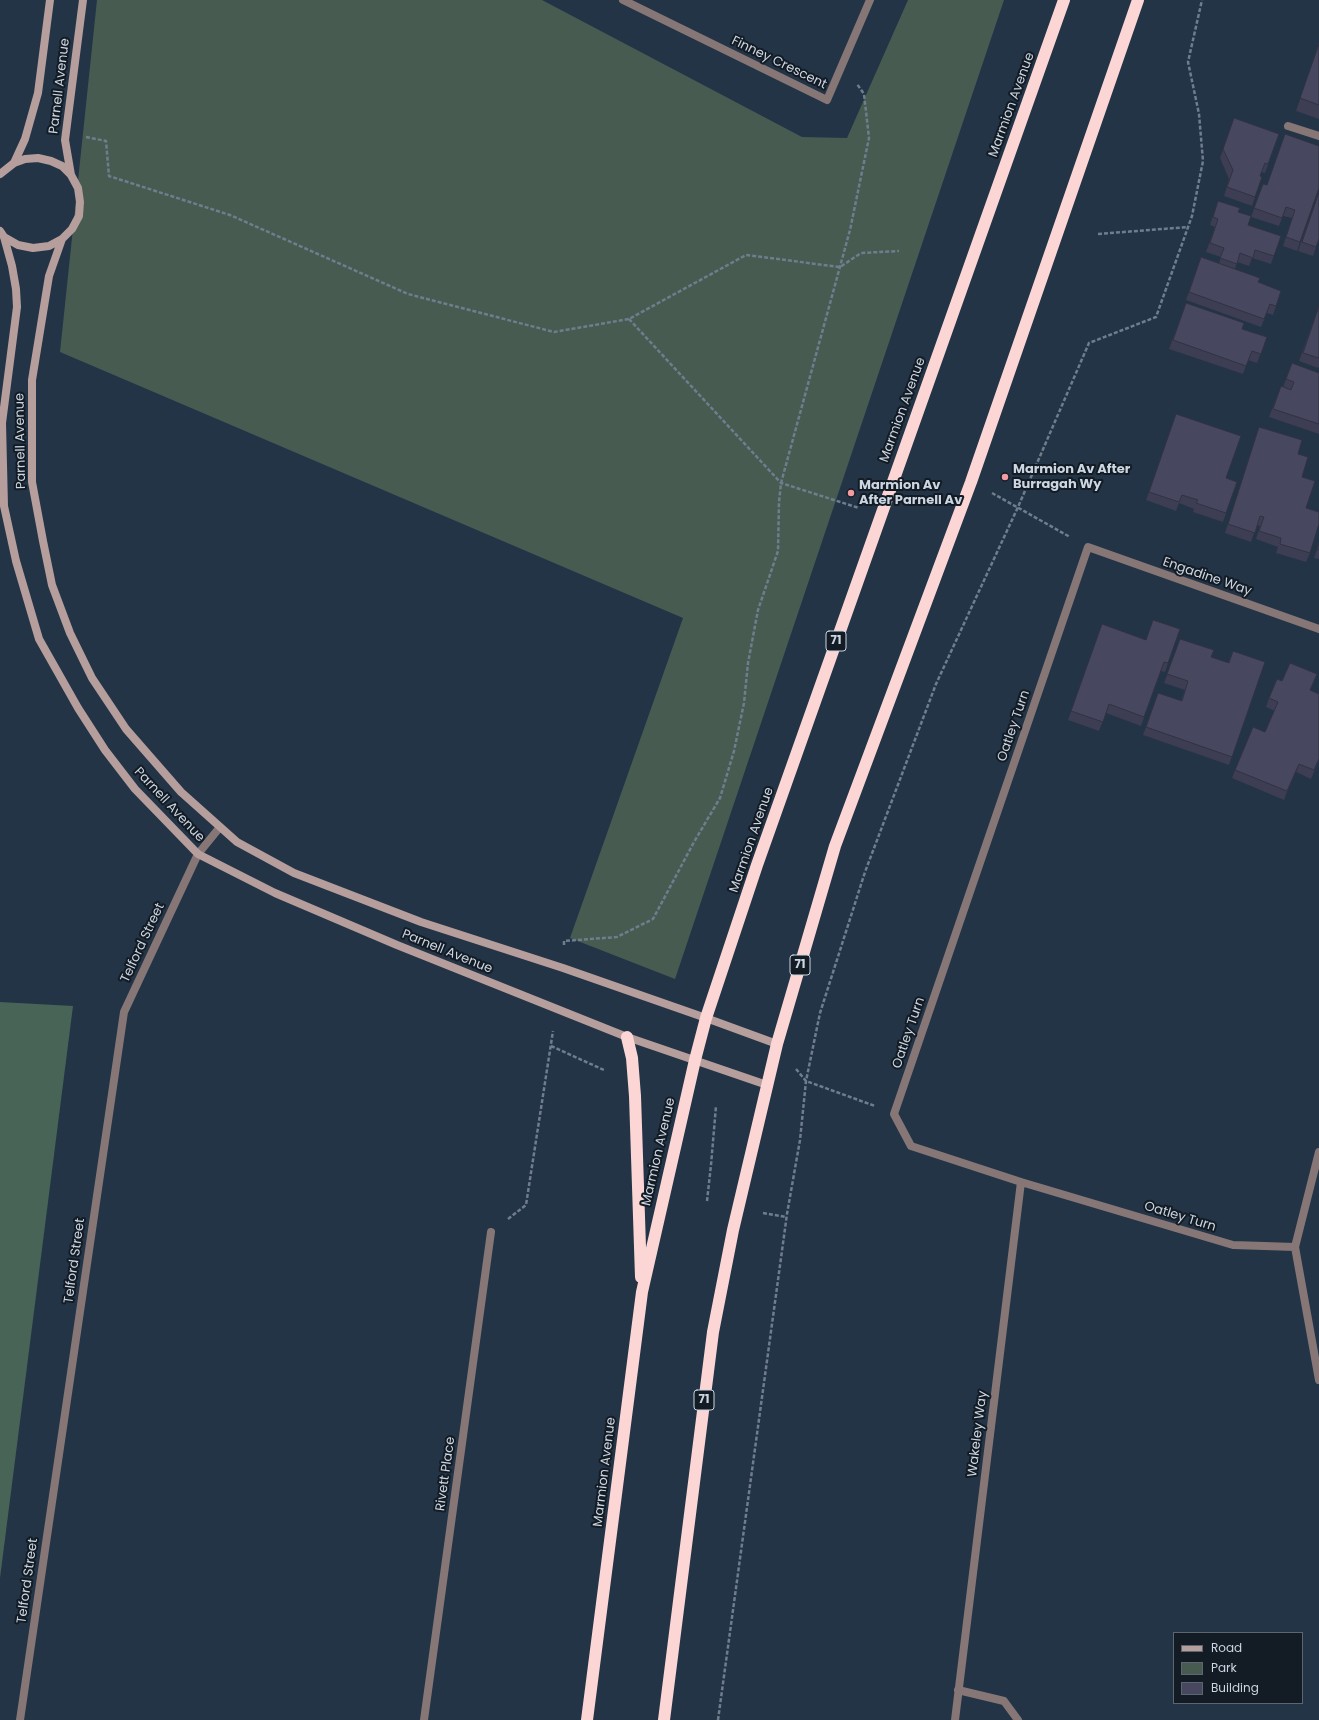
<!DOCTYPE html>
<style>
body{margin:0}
#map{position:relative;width:1319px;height:1720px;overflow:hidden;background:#233447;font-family:Poppins,sans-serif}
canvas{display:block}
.legend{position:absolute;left:1173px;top:1632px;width:130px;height:72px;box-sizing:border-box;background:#131b24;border:1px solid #5d6670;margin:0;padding:5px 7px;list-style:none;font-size:12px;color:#cbd6e2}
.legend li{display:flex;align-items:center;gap:8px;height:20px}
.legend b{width:20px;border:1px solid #5d6670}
</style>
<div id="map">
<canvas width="1319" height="1720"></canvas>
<ul class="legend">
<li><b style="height:5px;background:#b59e9c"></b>Road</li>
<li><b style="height:11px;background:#475b51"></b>Park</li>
<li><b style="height:11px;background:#474760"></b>Building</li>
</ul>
</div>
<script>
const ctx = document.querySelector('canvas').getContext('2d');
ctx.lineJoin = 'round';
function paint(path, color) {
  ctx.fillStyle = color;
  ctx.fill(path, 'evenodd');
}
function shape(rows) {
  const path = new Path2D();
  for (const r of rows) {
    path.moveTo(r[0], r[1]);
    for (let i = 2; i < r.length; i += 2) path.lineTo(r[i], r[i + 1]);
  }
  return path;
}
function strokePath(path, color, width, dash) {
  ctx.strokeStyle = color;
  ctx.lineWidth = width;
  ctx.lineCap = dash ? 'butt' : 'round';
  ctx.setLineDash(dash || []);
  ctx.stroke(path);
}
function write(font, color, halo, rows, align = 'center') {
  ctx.font = font + ' Poppins,sans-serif';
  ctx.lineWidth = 4;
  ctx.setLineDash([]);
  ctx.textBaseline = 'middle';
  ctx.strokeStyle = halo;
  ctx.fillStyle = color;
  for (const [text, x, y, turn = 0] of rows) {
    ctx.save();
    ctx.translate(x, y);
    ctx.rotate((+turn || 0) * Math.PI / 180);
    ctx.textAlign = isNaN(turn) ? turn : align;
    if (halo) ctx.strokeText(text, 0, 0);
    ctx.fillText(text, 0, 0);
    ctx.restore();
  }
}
const green = shape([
 [97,0,542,0,802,137,847,138,908,0,1004,0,675,979,570,938,683,618,60,352]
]);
const forest = shape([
 [0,1002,73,1006,0,1578]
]);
const path = shape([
 [86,137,106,141,109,176,230,215,408,294,554,332,629,319,746,255,840,267,861,253,899,251],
 [1098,234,1188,227],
 [629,319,781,483,859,508],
 [992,493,1070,537],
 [564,945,564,941,617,937,653,919,694,842,720,798,734,751,744,703,748,663,758,610,778,551,779,502,781,483,850,230,869,138,864,94,857,84],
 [551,1046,604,1070],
 [796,1069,806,1081,875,1106],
 [707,1201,711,1165,716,1106],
 [763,1213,786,1217],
 [508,1219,526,1205,553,1031],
 [718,1720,787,1214,800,1140,806,1081,820,1013,865,872,936,684,1018,507,1089,343,1156,317,1192,216,1203,161,1199,114,1188,62,1202,0]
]);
const lane = shape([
 [1288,126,1319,136]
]);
const street = shape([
 [623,0,827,100,870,0],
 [1319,1152,1295,1247,1319,1380],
 [1295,1247,1233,1245,1021,1182,911,1146,894,1114,1088,547,1319,629],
 [958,1690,1004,1701,1018,1720],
 [20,1720,124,1012,198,854,220,827],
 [424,1720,491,1232],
 [955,1720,1021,1182]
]);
const secondary = shape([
 [14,163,25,139,38,93,50,0],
 [0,174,14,163,25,159,38,158,51,161,62,166,71,175,78,188,80,202,79,216,72,229,62,239,49,246,33,248,18,245,4,237,0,231],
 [71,175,65,140,83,0],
 [4,237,12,266,16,289,17,307,2,423,4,506,16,561,39,639,78,708,105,750,135,789,198,854,275,893,397,945,627,1037,767,1085],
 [62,239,49,276,32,380,32,482,43,541,52,585,70,633,92,678,126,729,181,792,237,842,294,873,421,922,563,968,706,1018,777,1044]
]);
const highway = shape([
 [627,1037,632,1058,635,1096,641,1277],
 [587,1720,642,1292,695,1060,706,1018,757,865,1064,0],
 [664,1720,713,1332,733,1230,777,1044,835,846,971,482,1138,0]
]);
const wall = shape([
 [1319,43,1319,119,1296,111],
 [1234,118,1279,134,1265,173,1261,172,1260,176,1262,177,1252,206,1224,196,1229,179,1220,158],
 [1263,184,1267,185,1319,188,1297,251,1283,246,1292,218,1283,216,1279,226,1251,217],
 [1319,192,1316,247,1313,256,1298,251],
 [1218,201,1239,212,1248,225,1281,236,1271,264,1252,258,1249,266,1237,262,1235,269,1258,282,1281,291,1273,315,1267,313,1261,327,1186,300,1201,257,1219,263,1221,257,1206,252,1215,227,1210,225],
 [1186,303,1242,329,1267,337,1257,363,1248,360,1243,374,1169,349],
 [1319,306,1319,367,1318,368,1299,361],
 [1292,363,1319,373,1319,434,1269,417,1281,386,1283,387],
 [1176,414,1226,478,1237,482,1223,522,1193,512,1194,509,1179,503,1176,511,1146,500],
 [1259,427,1298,454,1306,508,1310,553,1306,562,1276,553,1278,547,1256,539,1260,526,1257,525,1251,542,1225,533],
 [1319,543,1319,559,1314,558],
 [1102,624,1146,640,1180,629,1165,672,1161,671,1141,726,1106,713,1099,731,1068,720],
 [1180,639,1211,657,1228,663,1233,651,1265,662,1229,765,1143,735,1158,693,1181,701,1185,690,1164,683],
 [1282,681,1314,682,1310,691,1319,760,1311,779,1296,772,1284,800,1232,778,1235,770,1265,732,1275,711,1266,707,1269,698]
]);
const shadedWall = shape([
 [1299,764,1296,772,1284,800,1287,791]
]);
const building = shape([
 [1319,44,1319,105,1300,98,1319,44],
 [1234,118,1279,134,1268,164,1265,163,1260,176,1262,177,1255,197,1227,187,1233,170,1223,149,1234,118],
 [1285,134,1319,146,1319,188,1300,242,1286,237,1295,210,1286,207,1282,218,1254,208,1263,184,1267,185,1285,134],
 [1319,192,1319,239,1316,247,1302,242,1319,192],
 [1218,201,1240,208,1238,212,1251,216,1248,225,1281,236,1274,256,1255,250,1253,258,1240,253,1237,264,1220,258,1224,248,1210,243,1218,219,1213,217,1218,201],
 [1201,257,1260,278,1258,282,1281,291,1276,306,1270,304,1264,319,1189,292,1201,257],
 [1186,303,1244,323,1242,329,1267,337,1261,354,1252,351,1246,366,1173,340,1186,303],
 [1319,306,1319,358,1303,353,1319,306],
 [1292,363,1319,373,1319,424,1273,409,1281,386,1291,390,1294,382,1286,379,1292,363],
 [1176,414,1241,436,1226,478,1237,482,1226,513,1196,503,1198,500,1182,495,1179,502,1149,492,1176,414],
 [1259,427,1302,440,1298,454,1308,457,1302,477,1315,481,1306,508,1319,512,1319,524,1310,553,1280,544,1281,538,1259,531,1264,517,1260,516,1255,533,1228,524,1259,427],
 [1319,543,1319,550,1317,549,1319,543],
 [1153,620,1180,629,1168,663,1164,662,1144,717,1109,704,1103,722,1071,711,1102,624,1146,640,1153,620],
 [1180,639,1214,650,1211,657,1229,663,1233,651,1265,662,1232,757,1146,727,1158,693,1182,701,1188,681,1167,674,1180,639],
 [1290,663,1317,674,1310,690,1319,694,1319,759,1314,770,1299,764,1287,791,1235,770,1253,727,1265,732,1278,702,1269,698,1277,679,1282,681,1290,663]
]);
const markers = [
 [1005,477,4,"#f49aa3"],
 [851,493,4,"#f49aa3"]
];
const shields = [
 [836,641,20],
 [800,965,20],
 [704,1400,20]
];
const shieldNames = [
 ["71",836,641],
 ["71",800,965],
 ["71",704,1400]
];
const streetNames = [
 ["Finney Crescent",779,63,26],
 ["Parnell Avenue",60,86,-83],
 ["Marmion Avenue",1012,105,-70],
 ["Marmion Avenue",903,410,-70],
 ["Parnell Avenue",21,441,-91],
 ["Engadine Way",1207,577,19],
 ["Oatley Turn",1014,726,-71],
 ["Parnell Avenue",169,805,47],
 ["Marmion Avenue",752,840,-71],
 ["Telford Street",143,943,-65],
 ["Parnell Avenue",447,952,22],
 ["Oatley Turn",909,1033,-71],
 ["Marmion Avenue",659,1152,-77],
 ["Oatley Turn",1180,1217,17],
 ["Telford Street",75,1261,-82],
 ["Wakeley Way",978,1434,-83],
 ["Marmion Avenue",605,1472,-83],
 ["Rivett Place",446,1474,-82],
 ["Telford Street",28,1581,-82]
];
const poiNames = [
 ["Marmion Av After",1013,470],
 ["Burragah Wy",1013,485],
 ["Marmion Av",859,486],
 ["After Parnell Av",859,501]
];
paint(green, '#475b51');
paint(forest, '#476456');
strokePath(path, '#6f7d8d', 2.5, [4, 2]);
strokePath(lane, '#867776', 8);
strokePath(street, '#867776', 8);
strokePath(secondary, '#b59e9c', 8);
strokePath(highway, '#fbd6d4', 12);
paint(wall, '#3d3d53');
paint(shadedWall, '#323243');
paint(building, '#474760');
strokePath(building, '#323243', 1);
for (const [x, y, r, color] of markers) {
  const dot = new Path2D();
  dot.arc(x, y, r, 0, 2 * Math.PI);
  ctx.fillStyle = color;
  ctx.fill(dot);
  strokePath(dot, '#131b24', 1.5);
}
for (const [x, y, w] of shields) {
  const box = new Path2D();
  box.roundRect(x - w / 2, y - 10, w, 20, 3);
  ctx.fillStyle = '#131b24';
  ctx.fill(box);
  strokePath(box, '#cbd6e2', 1);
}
write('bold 12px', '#cbd6e2', null, shieldNames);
write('13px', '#cbd6e2', '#131b24', streetNames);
write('bold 13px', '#cbd6e2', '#131b24', poiNames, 'left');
</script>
